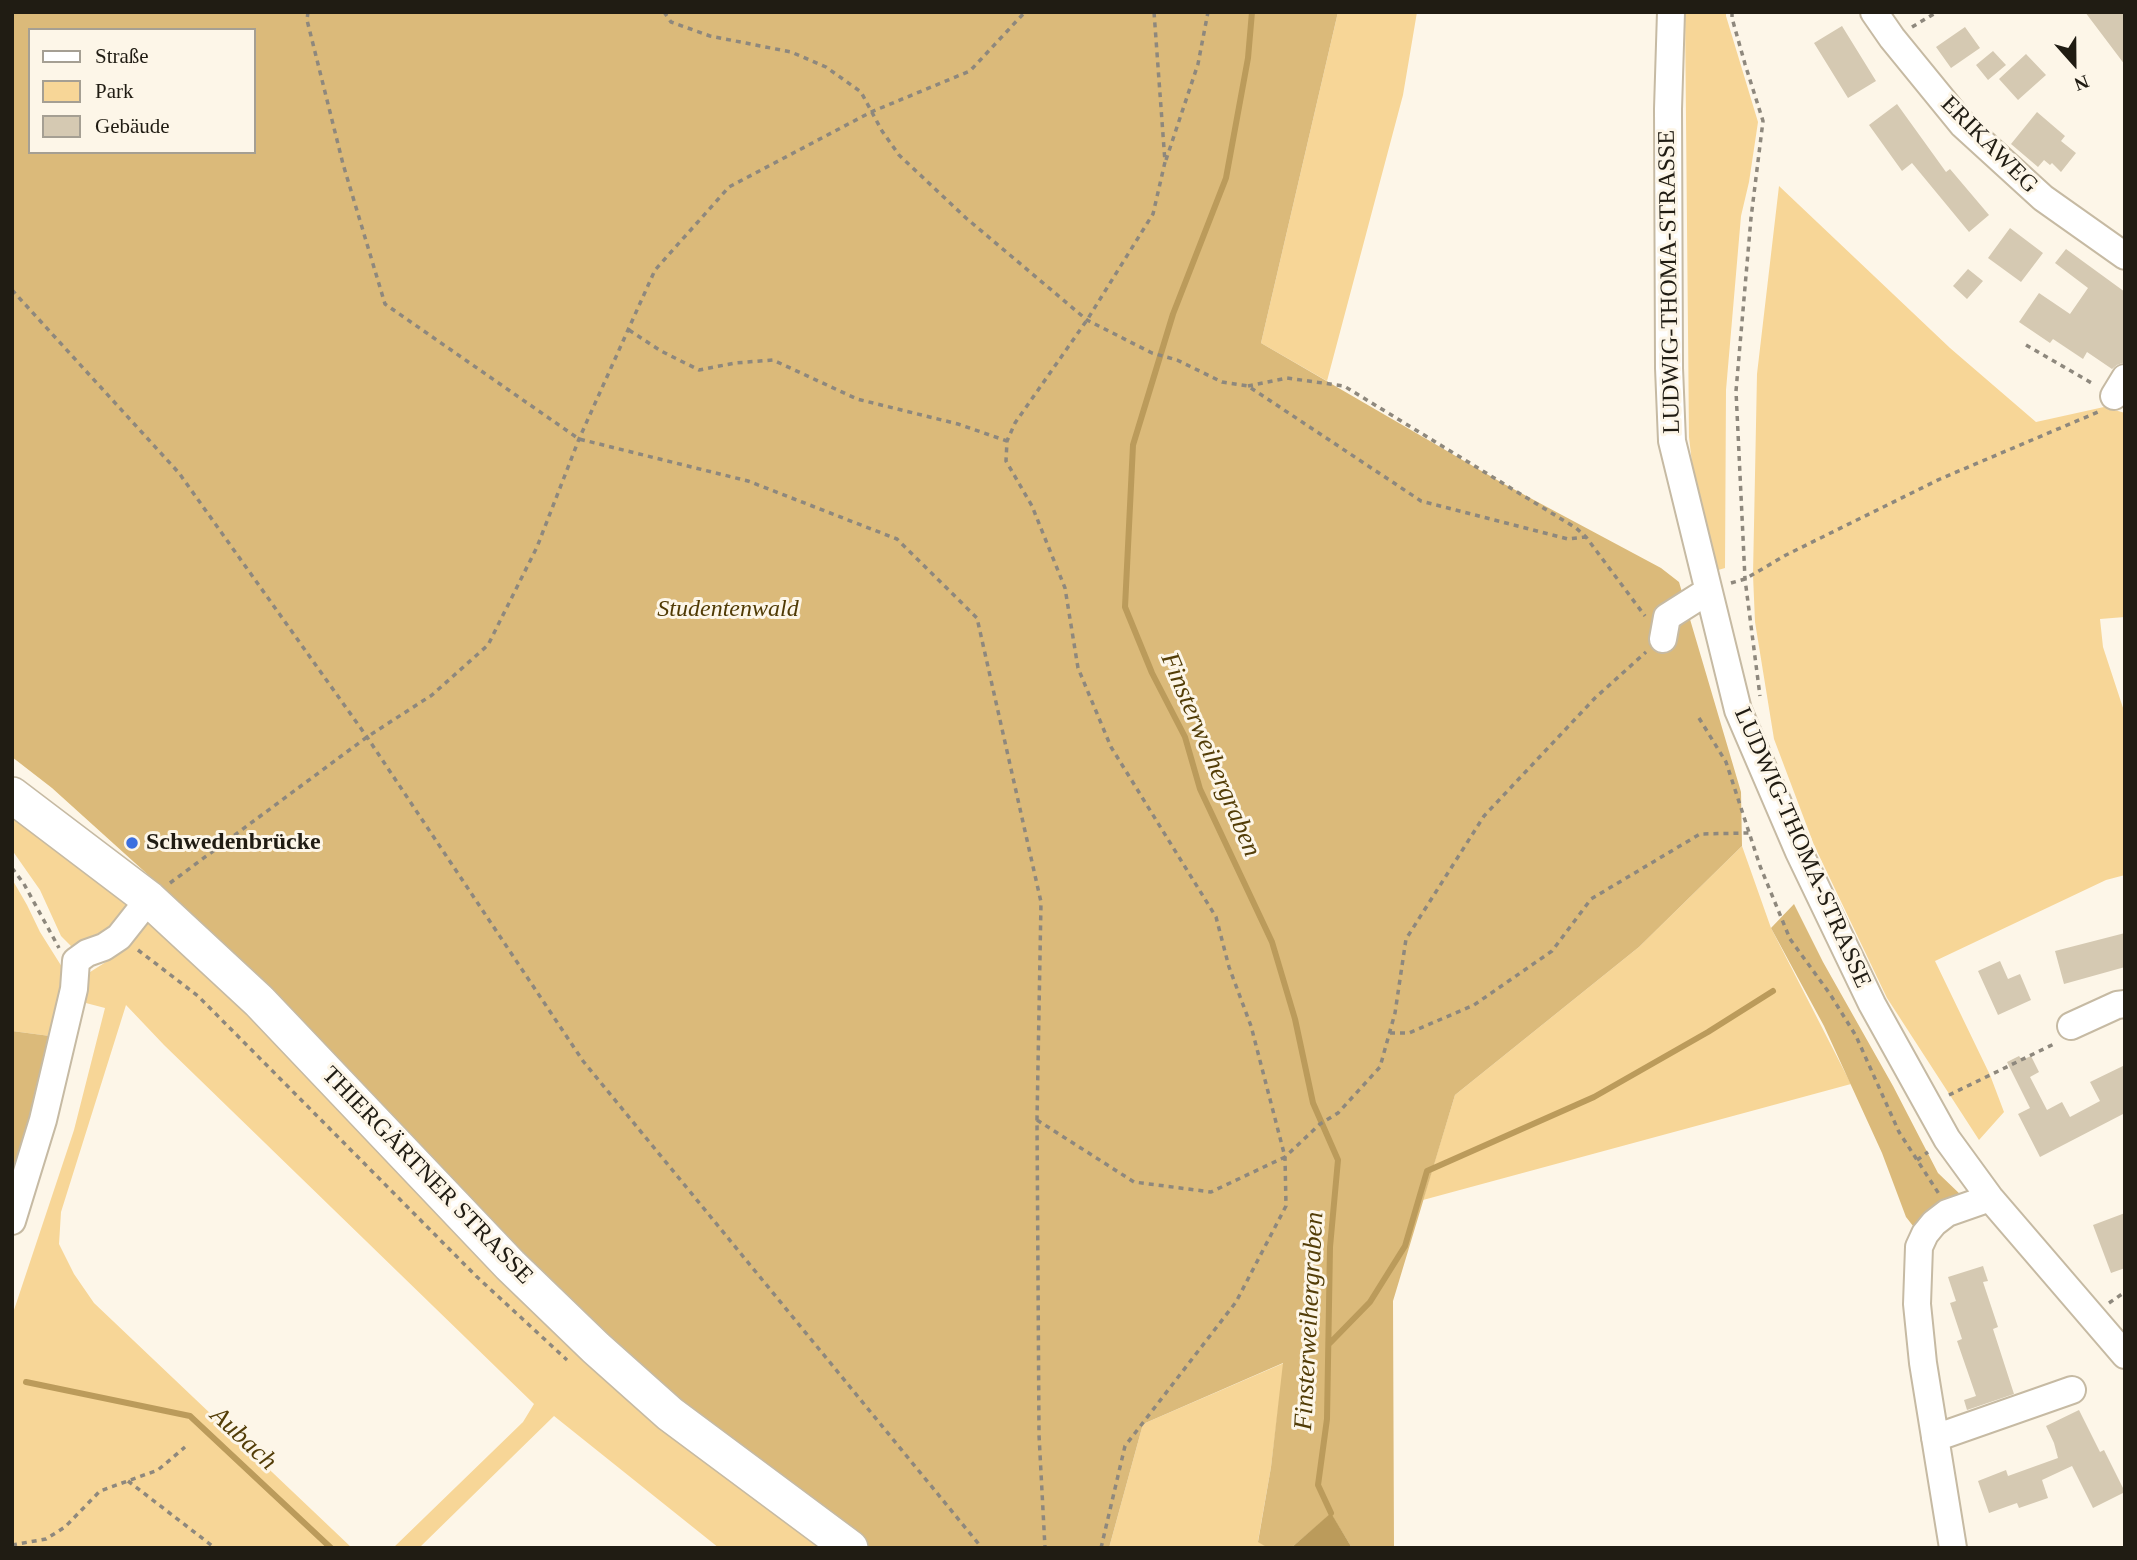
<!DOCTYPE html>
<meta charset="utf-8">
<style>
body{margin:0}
#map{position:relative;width:2137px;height:1560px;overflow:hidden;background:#fdf6e8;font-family:Georgia,serif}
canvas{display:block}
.frame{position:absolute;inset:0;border:14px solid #201c13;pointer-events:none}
.legend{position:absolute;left:28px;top:28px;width:228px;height:126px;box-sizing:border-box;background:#fdf6e8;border:2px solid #a59f93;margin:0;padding:9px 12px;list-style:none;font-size:21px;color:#201c13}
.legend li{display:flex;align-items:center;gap:14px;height:35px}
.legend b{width:35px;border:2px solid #a59f93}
.north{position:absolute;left:2039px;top:28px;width:70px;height:70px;-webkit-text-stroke:5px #fdf6e8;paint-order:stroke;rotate:159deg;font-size:19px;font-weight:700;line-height:28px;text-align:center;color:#201c13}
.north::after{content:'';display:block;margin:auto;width:24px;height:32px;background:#201c13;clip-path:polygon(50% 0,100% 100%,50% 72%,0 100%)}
</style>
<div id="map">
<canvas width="2137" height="1560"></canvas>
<div class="frame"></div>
<ul class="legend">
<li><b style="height:9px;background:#fff"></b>Straße</li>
<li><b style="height:19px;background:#f7d697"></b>Park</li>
<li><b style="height:19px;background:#d5c9b2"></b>Gebäude</li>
</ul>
<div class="north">N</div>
</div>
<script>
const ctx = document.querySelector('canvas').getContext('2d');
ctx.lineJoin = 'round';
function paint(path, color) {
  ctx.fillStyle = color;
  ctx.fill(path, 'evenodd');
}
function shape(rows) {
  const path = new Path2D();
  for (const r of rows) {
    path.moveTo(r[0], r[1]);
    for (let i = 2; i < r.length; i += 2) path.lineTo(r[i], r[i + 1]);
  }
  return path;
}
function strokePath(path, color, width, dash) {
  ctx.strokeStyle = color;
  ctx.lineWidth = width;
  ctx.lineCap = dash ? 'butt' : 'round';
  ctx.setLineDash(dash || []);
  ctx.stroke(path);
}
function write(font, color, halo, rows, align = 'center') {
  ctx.font = font + ' Georgia,serif';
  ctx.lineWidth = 6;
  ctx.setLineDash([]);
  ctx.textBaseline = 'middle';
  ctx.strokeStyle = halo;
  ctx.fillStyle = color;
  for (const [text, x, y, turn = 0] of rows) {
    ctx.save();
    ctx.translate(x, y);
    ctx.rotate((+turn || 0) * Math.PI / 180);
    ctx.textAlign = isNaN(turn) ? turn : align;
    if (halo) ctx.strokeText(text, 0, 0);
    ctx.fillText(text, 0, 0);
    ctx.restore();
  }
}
const green = shape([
 [1338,12,1417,12,1403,95,1327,381,1261,343],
 [1685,12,1726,12,1726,16,1758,122,1749,182,1741,216,1726,390,1725,568,1715,571,1704,568,1689,437],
 [1779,186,1950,348,2036,422,2104,407,2125,413,2125,617,2100,619,2103,647,2125,714,2125,875,2106,880,1935,961,1990,1075,2004,1112,1979,1140,1887,998,1814,845,1774,739,1755,622,1753,575,1757,374],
 [12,816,157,922,828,1548,719,1548,554,1416,419,1548,393,1548,523,1422,534,1404,164,1045,126,1005,61,1212,59,1244,74,1274,94,1303,352,1548,12,1548,12,1316,74,1130,105,1008,82,1002,87,974,109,960,97,946,76,951,61,936,40,890,12,850],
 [1742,846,1771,928,1851,1084,1423,1200,1455,1095,1639,947],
 [12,879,27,905,40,932,62,967,64,982,50,1036,12,1031],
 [1284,1363,1271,1467,1258,1541,1268,1548,1109,1548,1143,1424]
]);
const forest = shape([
 [12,12,1338,12,1261,343,1504,484,1661,568,1679,582,1741,792,1742,846,1639,947,1455,1095,1393,1301,1394,1548,1352,1548,1331,1514,1291,1548,1268,1548,1258,1542,1271,1467,1283,1363,1143,1424,1109,1548,861,1548,761,1471,600,1330,176,900,52,788,12,757],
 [30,30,254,30,254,152,30,152],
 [1794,904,1823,962,1893,1086,1938,1173,1962,1196,1917,1231,1906,1217,1882,1153,1824,1026,1771,928],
 [12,1031,50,1036,12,1201]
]);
const water = shape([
 [1331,1513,1352,1548,1291,1548]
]);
const stream = shape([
 [1252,12,1248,58,1226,178,1173,314,1133,445,1125,607,1152,673,1185,737,1200,789,1272,942,1295,1019,1313,1103,1338,1160,1330,1247,1327,1419,1318,1485,1331,1513],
 [1329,1344,1370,1302,1405,1246,1427,1171,1594,1097,1708,1032,1773,991],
 [26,1382,190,1416,331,1548]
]);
const building = shape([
 [2085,12,2125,12,2125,65],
 [1842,26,1876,81,1848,98,1814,43],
 [1965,27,1980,48,1951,68,1936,47],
 [1993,51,2006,65,1988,80,1976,65],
 [2026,54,2046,75,2018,100,1999,79],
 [1897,104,1946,172,1950,169,1989,215,1969,232,1912,163,1902,171,1869,125],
 [2037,112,2065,136,2061,141,2076,153,2061,172,2052,163,2050,165,2044,160,2038,167,2011,144],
 [2010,228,2043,253,2021,282,1988,258],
 [2066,249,2125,292,2125,362,2117,365,2112,369,2087,352,2083,359,2053,339,2050,343,2019,322,2039,293,2070,314,2088,288,2055,263],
 [1968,269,1983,281,1967,299,1953,286],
 [2125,933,2125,967,2064,984,2055,951],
 [2000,961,2008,979,2020,974,2031,1000,1998,1015,1978,971],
 [2019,1056,2022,1060,2031,1056,2039,1072,2030,1077,2047,1110,2062,1102,2070,1117,2100,1101,2090,1082,2125,1065,2125,1113,2040,1157,2018,1114,2030,1108,2007,1062],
 [2125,1213,2125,1268,2111,1273,2093,1225],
 [1983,1266,1988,1281,1983,1282,1998,1327,1993,1329,2014,1394,1967,1410,1964,1400,1976,1396,1957,1341,1962,1339,1950,1303,1956,1301,1948,1277],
 [2079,1410,2100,1452,2104,1450,2125,1492,2093,1508,2072,1466,2042,1480,2048,1498,2019,1508,2017,1503,1989,1513,1978,1481,2006,1470,2008,1476,2058,1458,2054,1443,2046,1426]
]);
const path = shape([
 [308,12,307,20,343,164,385,304,579,439,748,481,897,539,977,618,1041,902,1037,1120,1039,1435,1045,1548],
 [664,12,671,22,710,36,791,52,826,67,861,92,882,131,899,155,966,218,1087,320,1152,353,1177,360,1222,382,1248,386,1421,501,1568,539,1585,537],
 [1732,12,1732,18,1745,64,1763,121,1751,218,1736,391,1745,579,1760,696],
 [1912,27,1937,12],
 [1166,160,1198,64,1208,12],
 [12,290,179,473,367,737,583,1061,982,1548],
 [629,330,661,351,699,370,735,363,773,360,857,399,958,424,1007,441],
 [2026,345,2095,385],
 [1248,386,1287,378,1344,386,1576,528,1586,537,1645,616],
 [1731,583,1745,579,1786,555,1940,479,2098,412],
 [1699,718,1726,762,1760,866,1790,939,1830,994,1856,1036,1899,1132,1939,1194],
 [12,868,24,884,59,948],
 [170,883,367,737,432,695,488,645,537,547,579,439,655,270,729,187,871,112,970,71,1025,12],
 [138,950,198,996,476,1276,567,1360],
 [1390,1033,1409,1033,1474,1005,1552,951,1591,899,1700,834,1749,833],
 [1949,1095,2056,1043],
 [1037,1120,1134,1182,1211,1192,1285,1157,1251,1026,1229,967,1216,917,1111,747,1078,668,1065,588,1032,506,1006,461,1007,441,1015,423,1087,320,1153,214,1165,162,1154,12],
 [1917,1160,1928,1152],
 [2109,1303,2125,1292],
 [128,1481,215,1548],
 [12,1545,46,1539,65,1527,100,1491,158,1470,185,1447],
 [1101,1548,1125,1446,1236,1302,1286,1206,1285,1157,1320,1124,1338,1113,1380,1067,1395,1013,1406,939,1484,816,1595,698,1646,652]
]);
const minor = shape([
 [1671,12,1668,109,1669,368,1672,441,1738,710,1799,852,1872,1004,1947,1139,1990,1198,2125,1355],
 [1874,12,1892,38,1963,125,2043,198,2125,256],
 [2114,396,2125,378],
 [1663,639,1667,617,1708,591],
 [2071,1026,2117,1005,2125,1004],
 [12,1221,43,1120,74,989,76,961,87,953,104,947,119,937,149,899],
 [1935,1438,2072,1390],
 [1953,1548,1923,1363,1917,1304,1919,1247,1925,1234,1934,1223,1947,1213,1990,1198]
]);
const major = shape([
 [12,795,149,899,259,1001,510,1265,596,1348,670,1414,850,1548]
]);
const markers = [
 [132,843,7,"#3c6fdf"]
];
const streetNames = [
 ["ERIKAWEG",1989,145,45],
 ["LUDWIG-THOMA-STRASSE",1670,282,-91],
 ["LUDWIG-THOMA-STRASSE",1802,848,66],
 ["THIERGÄRTNER STRASSE",427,1176,46]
];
const parkNames = [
 ["Studentenwald",728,610]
];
const poiNames = [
 ["Schwedenbrücke",146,843]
];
const waterNames = [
 ["Finsterweihergraben",1210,755,67],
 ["Finsterweihergraben",1310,1321,-87],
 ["Aubach",243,1439,43]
];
paint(green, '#f7d697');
paint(forest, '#dbba7a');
paint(water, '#bb9b5b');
strokePath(stream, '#bb9b5b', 6);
paint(building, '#d5c9b2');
strokePath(minor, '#c6baa3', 30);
strokePath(major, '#c6baa3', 38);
strokePath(path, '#8e887d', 3.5, [5, 5]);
strokePath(minor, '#fff', 26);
strokePath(major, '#fff', 35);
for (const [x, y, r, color] of markers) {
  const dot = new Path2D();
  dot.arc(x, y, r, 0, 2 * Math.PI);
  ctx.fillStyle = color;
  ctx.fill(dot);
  strokePath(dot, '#fdf6e8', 2.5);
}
write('24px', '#201c13', '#fdf6e8', streetNames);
write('italic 24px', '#503a04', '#fdf6e8', parkNames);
write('bold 24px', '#201c13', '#fdf6e8', poiNames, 'left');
write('italic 26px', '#533d07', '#fdf6e8', waterNames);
</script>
